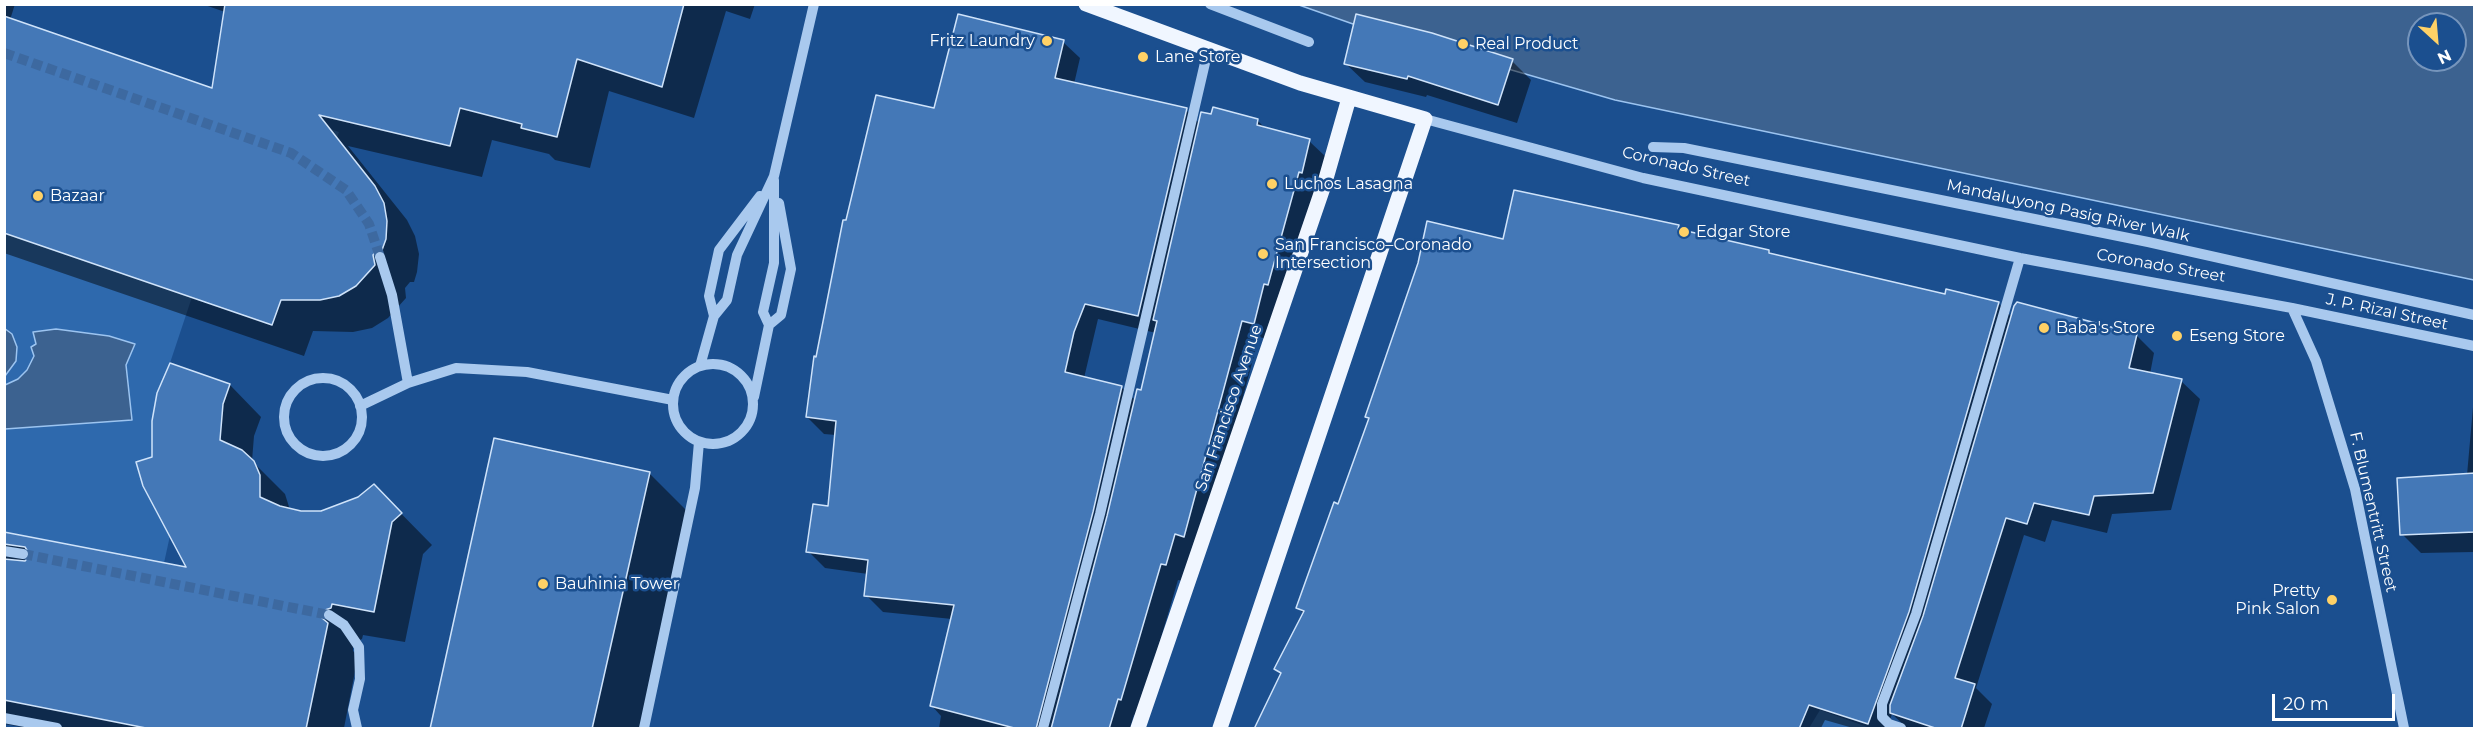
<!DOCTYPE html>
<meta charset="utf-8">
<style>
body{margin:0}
#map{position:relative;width:2479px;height:733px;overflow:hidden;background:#1b4f8f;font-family:Montserrat,sans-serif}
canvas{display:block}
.frame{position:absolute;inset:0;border:6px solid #fff;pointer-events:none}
.north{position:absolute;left:2407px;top:12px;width:60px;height:60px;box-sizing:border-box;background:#1b4f8f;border:2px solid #7695bc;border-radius:50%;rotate:154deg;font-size:16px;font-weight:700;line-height:24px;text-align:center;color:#fff}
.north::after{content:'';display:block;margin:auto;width:21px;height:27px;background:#ffd166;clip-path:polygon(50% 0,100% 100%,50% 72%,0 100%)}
.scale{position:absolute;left:2272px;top:694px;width:123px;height:27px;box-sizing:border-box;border:3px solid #fff;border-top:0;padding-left:8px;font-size:18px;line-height:21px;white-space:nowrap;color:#fff;-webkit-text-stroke:4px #1b4f8f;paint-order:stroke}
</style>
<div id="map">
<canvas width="2479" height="733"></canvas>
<div class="frame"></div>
<div class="north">N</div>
<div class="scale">20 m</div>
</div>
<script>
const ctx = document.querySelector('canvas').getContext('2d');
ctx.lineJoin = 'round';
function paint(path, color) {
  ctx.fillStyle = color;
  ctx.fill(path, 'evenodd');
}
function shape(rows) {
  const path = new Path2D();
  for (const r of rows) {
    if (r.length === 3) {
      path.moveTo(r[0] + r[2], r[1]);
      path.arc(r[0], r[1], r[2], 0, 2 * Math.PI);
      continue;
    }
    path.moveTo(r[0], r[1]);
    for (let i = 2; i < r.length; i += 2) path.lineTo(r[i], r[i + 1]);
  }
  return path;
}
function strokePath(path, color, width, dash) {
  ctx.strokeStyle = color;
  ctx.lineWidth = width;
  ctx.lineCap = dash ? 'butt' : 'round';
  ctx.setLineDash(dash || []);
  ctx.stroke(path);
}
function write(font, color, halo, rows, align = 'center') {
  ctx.font = font + ' Montserrat,sans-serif';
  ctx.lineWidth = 5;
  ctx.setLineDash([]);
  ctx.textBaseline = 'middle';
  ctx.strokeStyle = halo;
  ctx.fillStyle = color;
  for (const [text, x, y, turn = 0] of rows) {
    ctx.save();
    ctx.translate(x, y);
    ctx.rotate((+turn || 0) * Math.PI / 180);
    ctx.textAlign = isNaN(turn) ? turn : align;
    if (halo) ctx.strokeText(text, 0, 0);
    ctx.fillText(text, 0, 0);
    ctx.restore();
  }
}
const green = shape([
 [169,73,339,132,332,153,364,172,384,203,387,221,380,257,370,273,356,286,339,296,320,300,301,300,283,295,272,325,192,297,170,363,157,393,152,421,152,449,171,531,164,563,5,532,5,233,103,267],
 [1820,710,1870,728,1809,728]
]);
const water = shape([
 [1299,5,2474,5,2474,280,1615,100,1353,24,1299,5],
 [2419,24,2455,24,2455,60,2419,60,2419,24],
 [4,328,12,334,17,347,16,361,5,376,4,328],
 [56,329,109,336,135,344,126,365,132,420,5,429,5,385,18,379,27,370,34,356,31,347,36,344,33,332,56,329]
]);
const shadow = shape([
 [4,4,15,4,10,20,213,90,225,12,202,4,755,4,750,19,726,11,694,118,609,91,590,168,555,160,549,154,492,140,482,177,348,146,407,220,415,236,419,254,417,272,414,282,410,282,405,288,406,298,388,318,372,328,353,332,313,331,304,356,4,253],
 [1063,42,1080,58,1074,84,1186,110,1200,124,1257,120,1266,129,1309,141,1326,157,1271,340,1259,337,1201,553,1183,581,1178,580,1138,716,1134,715,1130,728,939,728,941,716,932,706,952,619,883,612,866,595,868,574,825,568,808,551,830,507,836,435,824,434,807,417,818,359,847,222,935,110],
 [1098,319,1156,333,1142,392,1136,401,1121,387,1084,378],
 [1512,61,1531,80,1517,123,1427,95,1426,97,1365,82,1345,63],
 [1678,226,1684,232,1769,251,1773,255,1946,296,1999,304,2012,317,2136,335,2154,353,2150,374,2181,381,2200,399,2171,510,2112,514,2107,533,2052,520,2045,542,2024,535,1976,688,1992,704,1984,728,1907,728,1892,714,1887,728,1853,728,1825,720,1821,728,1262,728,1281,675,1276,669,1304,614,1298,608,1370,420,1367,416,1504,240],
 [230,385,261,417,254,436,252,461,285,494,290,510,321,512,359,498,374,486,432,545,423,554,405,642,363,635,362,639,353,643,353,651,358,656,344,728,28,728,4,724,4,533,188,569,154,458],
 [2474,396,2474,552,2421,553,2402,534,2467,475],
 [649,473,689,513,641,728,431,728]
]);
const building = shape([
 [225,4,684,4,662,87,577,59,557,137,521,128,522,124,460,108,450,146,319,115,375,186,384,203,387,221,386,239,382,250,377,250,373,255,375,265,356,286,339,296,320,300,281,300,272,325,4,233,4,16,212,88,225,4],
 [958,14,1064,40,1055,78,1187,108,1138,316,1085,304,1074,332,1065,372,1122,386,1093,512,1036,729,1018,729,930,706,954,605,864,596,868,560,806,552,813,504,828,506,836,421,806,417,814,356,816,357,843,220,846,220,876,95,934,108,958,14],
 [1356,14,1432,33,1513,59,1498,105,1408,76,1407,79,1344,64,1356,14],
 [1213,107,1258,119,1257,125,1310,139,1302,173,1299,172,1268,285,1264,284,1254,324,1242,321,1184,537,1175,534,1166,565,1161,564,1121,700,1118,699,1109,729,1051,729,1107,516,1137,389,1141,390,1157,321,1153,320,1201,112,1211,114,1213,107],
 [1514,190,1679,225,1678,229,1769,250,1769,253,1945,294,1946,289,1999,302,1909,612,1868,724,1809,705,1799,729,1254,729,1281,673,1274,669,1304,611,1296,608,1334,502,1338,504,1369,418,1365,417,1418,263,1427,221,1503,239,1514,190],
 [2017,302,2137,334,2129,368,2182,379,2153,493,2094,496,2089,515,2034,503,2027,524,2006,518,1955,678,1975,684,1961,729,1938,729,1890,713,1890,705,1923,616,2014,306,2017,302],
 [170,363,230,384,223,404,220,440,242,450,254,461,260,475,260,497,280,506,301,511,321,511,358,497,374,484,402,513,392,522,374,612,332,604,331,608,322,611,322,618,328,623,306,729,151,729,4,700,4,559,25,561,30,555,25,547,4,544,4,532,186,567,143,486,136,462,152,457,152,421,157,393,170,363],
 [494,438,650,472,592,729,430,729,494,438],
 [2475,473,2475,532,2400,535,2397,478,2475,473]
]);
const minorTunnel = shape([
 [4,53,291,153,346,190,369,224,380,257],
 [23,554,329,615]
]);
const minor = shape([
 [1210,4,1309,42],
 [1425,119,1643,178,2020,258,2292,308,2474,346],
 [1653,147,1684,148,2148,242,2474,315],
 [380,257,392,295,408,383],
 [2292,308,2316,361,2355,489,2404,728],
 [714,316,709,296,719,250,760,196],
 [769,325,781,315,791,269,779,203],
 [713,404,40],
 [700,366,714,316,727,300,737,255,774,176,814,4],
 [323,417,39],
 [754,397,769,325,763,312,774,263,774,180],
 [360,406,408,383,456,368,527,372,673,400],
 [4,551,23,554],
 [329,615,344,625,359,647,360,679,353,710,357,728],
 [4,718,57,728],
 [644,728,695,488,699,442],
 [1043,728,1100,514,1208,50],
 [1901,728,1889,724,1882,717,1882,704,1916,614,2020,258]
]);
const major = shape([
 [1086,4,1300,83,1425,119,1220,728],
 [1138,728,1325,182,1349,98]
]);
const markers = [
 [1047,41,6,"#ffd166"],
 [1463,44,6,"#ffd166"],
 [1143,57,6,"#ffd166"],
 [1272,184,6,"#ffd166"],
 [38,196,6,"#ffd166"],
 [1684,232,6,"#ffd166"],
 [1263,254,6,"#ffd166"],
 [2044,328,6,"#ffd166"],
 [2177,336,6,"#ffd166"],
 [543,584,6,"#ffd166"],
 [2332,600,6,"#ffd166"]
];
const poiNames = [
 ["Fritz Laundry",1035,41,"right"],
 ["Real Product",1475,44],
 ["Lane Store",1155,57],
 ["Luchos Lasagna",1284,184],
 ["Bazaar",50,196],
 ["Edgar Store",1696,232],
 ["San Francisco–Coronado",1275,245],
 ["Intersection",1275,263],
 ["Baba's Store",2056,328],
 ["Eseng Store",2189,336],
 ["Bauhinia Tower",555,584],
 ["Pretty",2320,591,"right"],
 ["Pink Salon",2320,609,"right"]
];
const streetNames = [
 ["Coronado Street",1686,167,13],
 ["Mandaluyong Pasig River Walk",2068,211,12],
 ["Coronado Street",2161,266,10],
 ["J. P. Rizal Street",2387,312,12],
 ["San Francisco Avenue",1229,408,-71],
 ["F. Blumentritt Street",2373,512,77]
];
paint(green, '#2e69ad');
paint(water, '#3c6290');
strokePath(water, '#9cc4f0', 1.5);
paint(shadow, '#0007');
paint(building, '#4478b7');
strokePath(building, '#cfe3fa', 1.5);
strokePath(minorTunnel, '#3d69a0', 10, [10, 5]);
strokePath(minor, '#a9c9ee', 10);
strokePath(major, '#f0f6ff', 15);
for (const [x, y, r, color] of markers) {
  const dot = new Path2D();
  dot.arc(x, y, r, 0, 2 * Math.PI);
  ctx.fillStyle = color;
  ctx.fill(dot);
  strokePath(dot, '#1b4f8f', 2);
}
write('16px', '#fff', '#1b4f8f', poiNames, 'left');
write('16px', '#fff', '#1b4f8f', streetNames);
</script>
